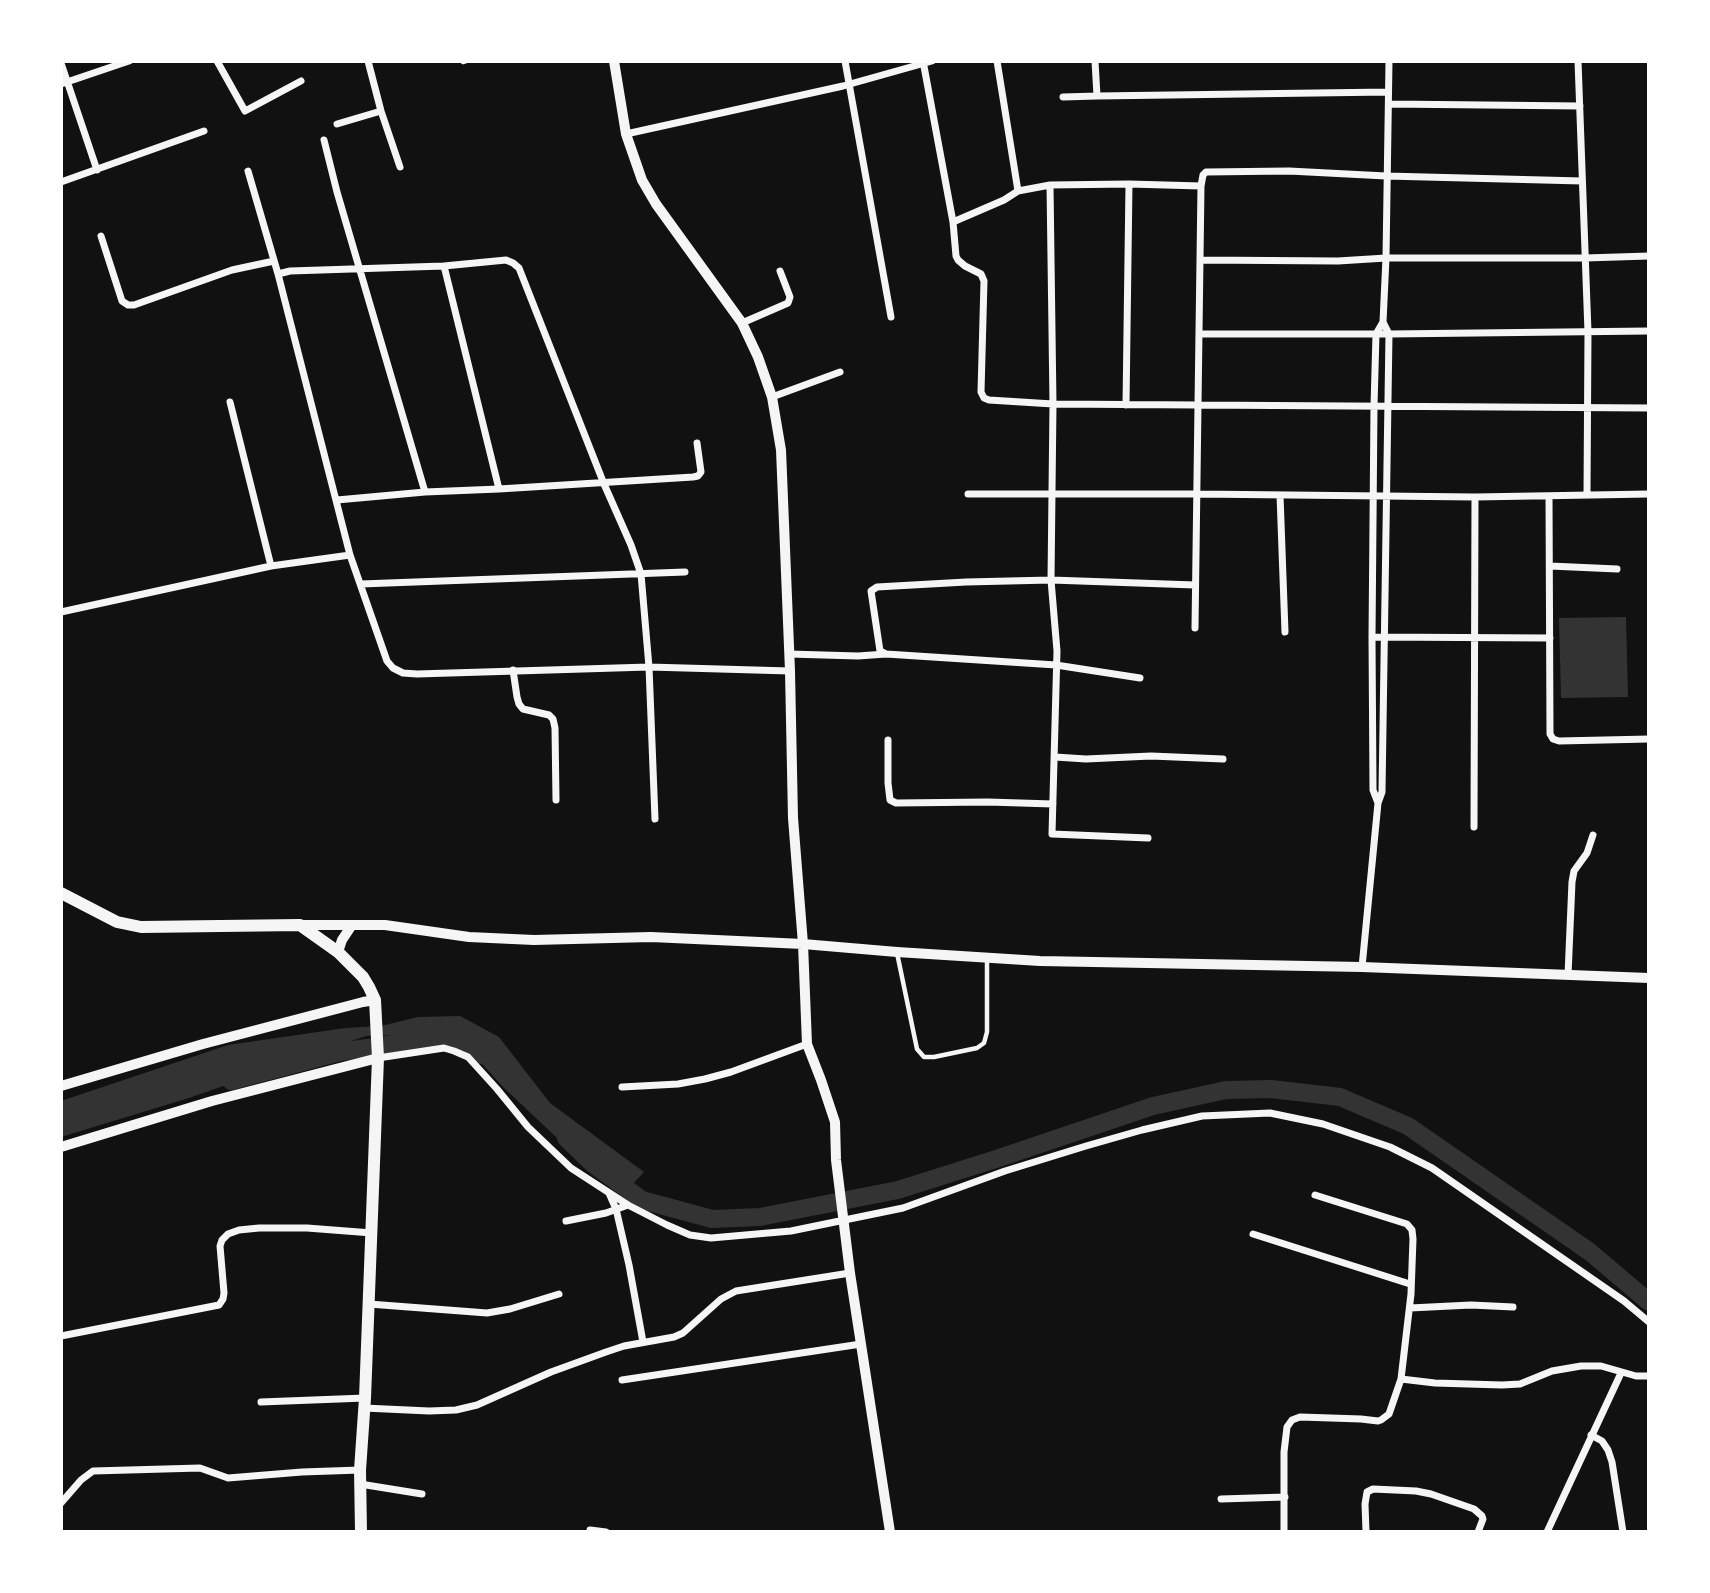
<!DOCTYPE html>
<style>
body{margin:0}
#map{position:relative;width:1710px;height:1593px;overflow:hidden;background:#111;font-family:Barlow,sans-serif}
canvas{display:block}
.frame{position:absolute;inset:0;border:63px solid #fff;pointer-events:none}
</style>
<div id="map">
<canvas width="1710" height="1593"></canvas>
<div class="frame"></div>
</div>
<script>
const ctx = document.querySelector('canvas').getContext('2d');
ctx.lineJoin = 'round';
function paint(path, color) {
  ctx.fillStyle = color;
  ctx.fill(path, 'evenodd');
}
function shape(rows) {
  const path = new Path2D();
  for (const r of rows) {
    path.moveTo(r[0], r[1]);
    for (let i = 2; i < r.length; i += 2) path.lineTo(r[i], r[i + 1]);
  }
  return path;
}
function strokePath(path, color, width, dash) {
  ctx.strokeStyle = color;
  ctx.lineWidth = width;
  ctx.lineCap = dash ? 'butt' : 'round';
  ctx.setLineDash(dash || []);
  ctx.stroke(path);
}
const water = shape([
 [1626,617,1628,697,1561,698,1559,618],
 [460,1016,499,1037,550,1103,644,1172,632,1185,556,1137,503,1087,455,1034,366,1036,189,1098,61,1137,61,1101,228,1045,345,1028,381,1026,418,1017]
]);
const canal = shape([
 [231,1081,340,1052,422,1040,467,1042,480,1055],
 [566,1138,593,1164,642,1200,712,1219,760,1217,898,1190,996,1159,1153,1106,1226,1090,1271,1089,1340,1097,1408,1126,1590,1252,1649,1302]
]);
const service = shape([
 [463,62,466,61],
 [897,953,917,1049,924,1057,934,1057,977,1048,984,1043,987,1032,987,958]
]);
const minor = shape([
 [217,61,245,111,301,81],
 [368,61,381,111,400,167],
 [845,61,891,317],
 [923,61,953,222,956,256,958,260,965,266,981,274,984,281,981,392,984,398,989,400,1053,404,1051,580,1057,651,1052,834,1148,838],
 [1095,61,1097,96,1388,92],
 [1578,61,1588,332,1587,494],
 [61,63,97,170],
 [61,84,129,61],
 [1063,97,1097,96],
 [1389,104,1580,106],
 [337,124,381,111],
 [626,134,843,86,932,61],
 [324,140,337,192,425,492],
 [248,171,278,274,350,555,387,661,393,668,403,673,417,674,649,667,655,819],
 [61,182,204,131],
 [1201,186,1129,184,1050,185,1053,404,1198,405,1201,186,1203,175,1206,172,1289,171,1386,176,1582,181],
 [1018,191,1050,185],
 [953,222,1004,200,1018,191,997,61],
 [101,236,122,301,128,305,134,305,232,270,274,261],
 [1201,260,1338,261,1386,258,1585,258,1649,256],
 [278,274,290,271,444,266,506,260,513,263,519,268,604,484,631,545,641,574,649,667,790,671],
 [742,323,788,303,790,297,780,271],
 [1200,334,1389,334,1649,331],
 [772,397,840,372],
 [230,402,271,566],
 [1126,405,1129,184],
 [499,489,693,477,698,476,701,472,697,443],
 [968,494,1197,494,1475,497,1649,494],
 [1280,495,1285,632],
 [1549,496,1550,734,1553,739,1559,741,1649,739],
 [337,500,425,492,499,489,444,266],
 [1550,566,1617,569],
 [361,584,685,572],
 [61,612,271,566,350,555],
 [1195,628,1198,405,1649,408],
 [1372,637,1550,638],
 [789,654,858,656,886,654,1056,665,1140,678],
 [886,654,880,651,871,591,877,587,966,582,1051,580,1195,585],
 [513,670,517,697,519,704,523,709,549,715,553,719,555,728,556,800],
 [888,740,888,783,890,800,896,803,988,802,1053,804],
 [1055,757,1086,759,1151,756,1223,759],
 [1378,803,1373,790,1372,637,1374,406,1376,334,1383,322,1386,258,1389,61],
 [1474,827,1475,497],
 [1362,967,1378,803,1382,792,1389,334,1383,322],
 [1568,975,1572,882,1574,871,1587,853,1593,835],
 [378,1058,444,1048,454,1051,468,1057,497,1089,528,1127,571,1168,628,1205,667,1225,690,1235,711,1238,791,1231,903,1208,1005,1171,1086,1146,1142,1130,1202,1116,1270,1113,1323,1124,1390,1147,1432,1168,1624,1301,1649,1322],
 [622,1087,678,1084,705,1079,731,1072,807,1044],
 [609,1193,616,1209,629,1265,643,1342],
 [1315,1195,1407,1224,1412,1230,1413,1239,1411,1294,1401,1379],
 [566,1221,606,1213,628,1205],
 [1253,1234,1410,1284],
 [369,1304,487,1313,510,1309,559,1294],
 [1410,1308,1471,1305,1513,1307],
 [61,1336,219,1305,223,1299,224,1293,220,1246,222,1240,228,1234,239,1230,259,1228,307,1228,372,1233],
 [622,1380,861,1344],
 [261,1402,365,1398],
 [364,1408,429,1411,456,1410,477,1405,551,1372,606,1352,624,1346,674,1337,683,1333,721,1299,736,1291,850,1273],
 [1591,1435,1602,1441,1608,1450,1612,1462,1623,1532],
 [360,1484,422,1494],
 [1221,1499,1285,1497],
 [61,1503,81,1480,93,1471,200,1468,228,1478,302,1472,360,1470],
 [590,1530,606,1532],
 [1284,1532,1284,1452,1287,1427,1292,1420,1300,1417,1361,1419,1378,1421,1381,1420,1389,1414,1401,1379,1435,1383,1502,1385,1520,1384,1552,1371,1581,1366,1601,1366,1636,1376,1649,1376],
 [1366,1532,1365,1504,1367,1492,1373,1489,1416,1491,1431,1494,1474,1509,1482,1516,1483,1519,1478,1532],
 [1547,1532,1621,1373]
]);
const tertiary = shape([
 [614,61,626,134,642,180,656,204,742,323,758,357,772,397,781,450,790,671,793,818,803,944,807,1044,821,1080,835,1122,836,1160,850,1273,890,1532],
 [300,925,385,925,469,937,534,940,651,937,803,944,897,952,1040,961,1362,967,1649,978],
 [338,952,342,940,352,925],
 [61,1086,203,1044,363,1002,375,1000],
 [61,1147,212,1101,378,1058]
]);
const primary = shape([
 [61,893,117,922,141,927,300,925,338,952,363,977,369,987,375,1000,378,1058,365,1398,360,1470,361,1532]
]);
paint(water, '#333');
strokePath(canal, '#333', 18);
strokePath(service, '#f5f5f5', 4.5);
strokePath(minor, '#f5f5f5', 7);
strokePath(tertiary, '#f5f5f5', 10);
strokePath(primary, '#f5f5f5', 12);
</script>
